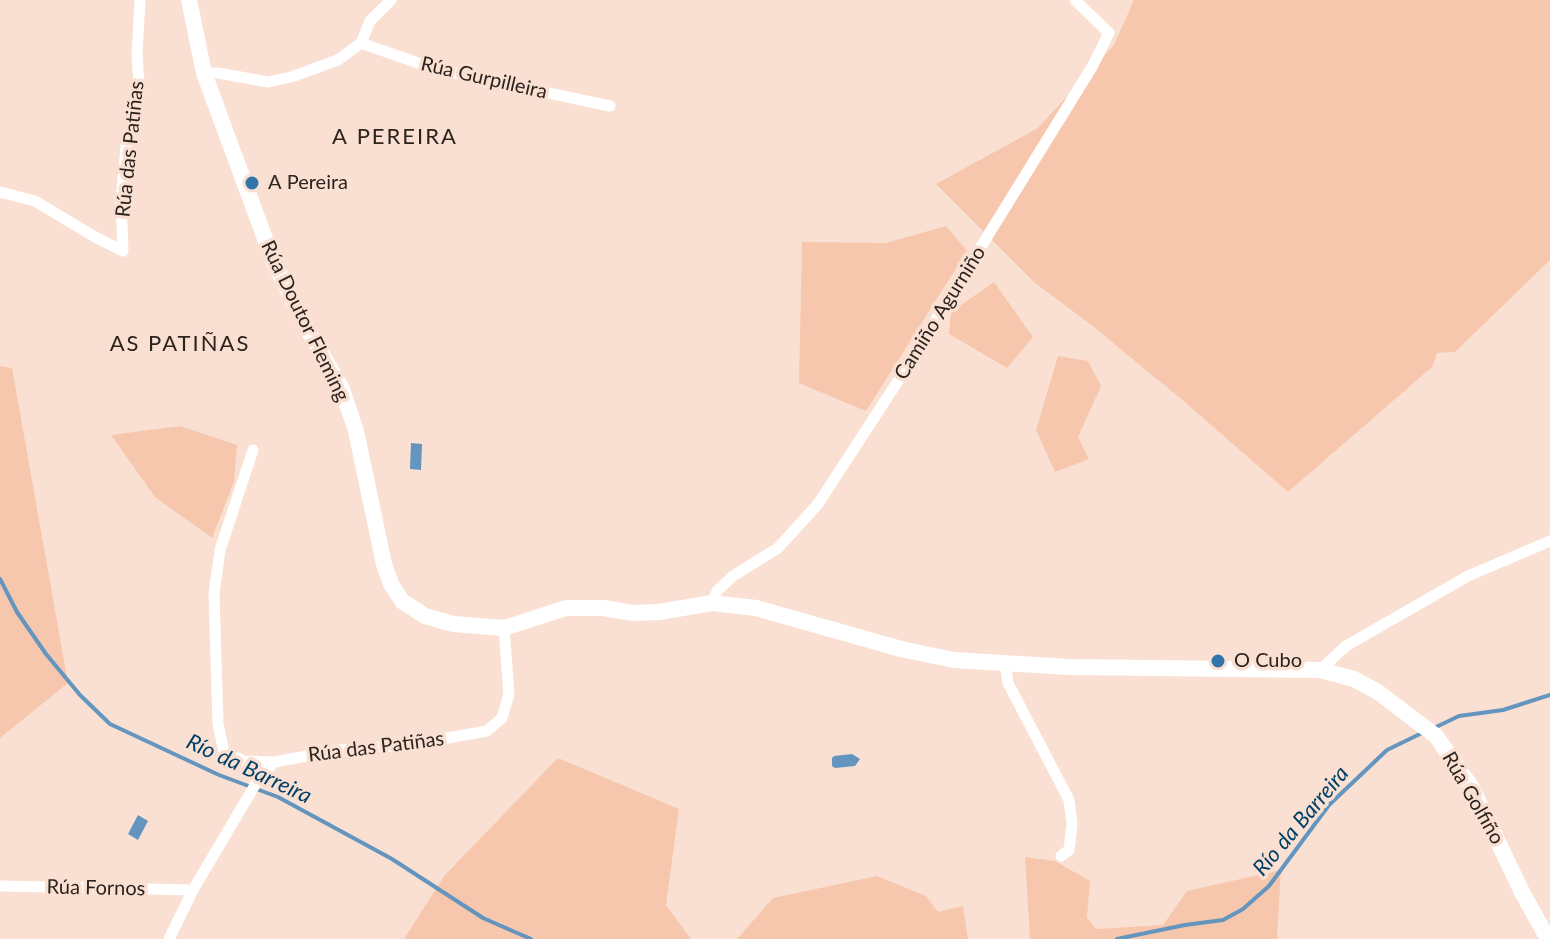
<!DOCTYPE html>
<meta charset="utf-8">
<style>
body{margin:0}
canvas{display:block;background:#fae0d2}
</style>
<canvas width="1550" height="939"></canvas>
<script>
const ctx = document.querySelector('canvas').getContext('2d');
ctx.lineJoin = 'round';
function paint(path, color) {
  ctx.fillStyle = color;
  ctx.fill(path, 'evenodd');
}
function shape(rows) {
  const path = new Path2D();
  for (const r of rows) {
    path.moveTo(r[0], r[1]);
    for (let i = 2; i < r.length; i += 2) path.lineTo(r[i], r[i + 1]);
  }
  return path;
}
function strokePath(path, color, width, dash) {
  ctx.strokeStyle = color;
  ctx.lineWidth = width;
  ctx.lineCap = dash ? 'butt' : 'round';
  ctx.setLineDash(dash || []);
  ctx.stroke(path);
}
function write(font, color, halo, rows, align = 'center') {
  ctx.font = font + ' Lato,sans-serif';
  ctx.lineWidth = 7;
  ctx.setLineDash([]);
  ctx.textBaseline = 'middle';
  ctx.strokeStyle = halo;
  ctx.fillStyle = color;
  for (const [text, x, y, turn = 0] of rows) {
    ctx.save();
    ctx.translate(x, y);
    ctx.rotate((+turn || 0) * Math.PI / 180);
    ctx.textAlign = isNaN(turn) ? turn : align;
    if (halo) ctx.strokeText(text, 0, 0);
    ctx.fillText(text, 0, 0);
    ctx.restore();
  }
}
const green = shape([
 [1134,0,1550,0,1550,260,1455,352,1437,353,1432,367,1288,492,1180,398,1090,324,1035,283,936,184,1038,128,1114,45],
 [946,226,967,251,866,411,799,383,802,242,886,243],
 [994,282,1033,337,1007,368,949,334,951,312],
 [1058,356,1088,361,1101,386,1078,437,1089,459,1055,472,1036,430],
 [0,366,12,368,68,683,0,738],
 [180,426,237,445,234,482,212,538,155,497,111,435],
 [558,758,679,809,666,905,691,939,404,939,445,875],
 [1025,857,1055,861,1090,881,1087,917,1096,929,1163,925,1187,891,1281,870,1277,939,1030,939],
 [877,876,926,896,938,912,963,906,968,939,737,939,773,898]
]);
const water = shape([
 [411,443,422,444,421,470,410,469],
 [852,754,860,759,855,766,835,768,832,766,832,758,834,756],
 [138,815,148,821,138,840,128,834]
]);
const stream = shape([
 [0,579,17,612,46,654,80,695,110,724,219,775,278,797,392,859,483,918,531,939],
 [1434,728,1459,716,1503,710,1550,695],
 [1117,939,1185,925,1223,920,1243,909,1269,886,1329,805,1387,750,1422,733]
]);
const street = shape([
 [361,43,435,69,610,106],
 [204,73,218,73,268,82,291,77,338,60,361,43,370,21,391,0],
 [0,192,35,201,95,237,123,251,121,201,126,146,140,95,137,55,140,0],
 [253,450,220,550,214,594,218,724,224,752,244,761,274,762,339,750,408,745,487,731,502,718,509,694,504,628],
 [712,603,717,591,733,576,778,548,818,504,898,381,1092,67,1109,33,1075,0],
 [1005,663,1008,683,1069,800,1072,824,1069,850,1061,856],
 [1320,670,1346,646,1468,576,1550,541],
 [0,886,193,890],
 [169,939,193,890,258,780,274,762]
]);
const secondary = shape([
 [189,0,204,73,274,263,309,332,342,389,356,431,384,564,391,584,402,601,425,616,453,624,504,628,566,608,603,608,634,613,659,612,712,603,756,608,901,649,954,660,1069,667,1320,670,1354,679,1378,692,1436,736,1472,788,1523,894,1548,939]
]);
const markers = [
 [252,183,8,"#2f75a9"],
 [1218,661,8,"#2f75a9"]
];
const streetNames = [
 ["Rúa Gurpilleira",484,78,13],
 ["Rúa das Patiñas",130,149,-84],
 ["Camiño Agurniño",940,313,-58],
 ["Rúa Doutor Fleming",305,321,64],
 ["Rúa das Patiñas",376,747,-7],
 ["Rúa Golfiño",1473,798,60],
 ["Rúa Fornos",96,888,1]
];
const poiNames = [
 ["A Pereira",268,183],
 ["O Cubo",1234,661]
];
const neighbourhoodNames = [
 ["A PEREIRA",395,137],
 ["AS PATIÑAS",180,344]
];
const waterNames = [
 ["Río da Barreira",249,769,25],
 ["Río da Barreira",1301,821,-50]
];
paint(green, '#f7c7ad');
paint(water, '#6395be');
strokePath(stream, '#6395be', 4);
strokePath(street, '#fff', 11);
strokePath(secondary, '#fff', 16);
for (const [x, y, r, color] of markers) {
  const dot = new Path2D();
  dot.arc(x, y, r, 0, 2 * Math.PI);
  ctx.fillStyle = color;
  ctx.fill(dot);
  strokePath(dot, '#fae0d2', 3);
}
write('20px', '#2c231e', '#fae0d2', streetNames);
write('20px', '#2c231e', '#fae0d2', poiNames, 'left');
ctx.letterSpacing = '2px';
write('22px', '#2c231e', '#fae0d2', neighbourhoodNames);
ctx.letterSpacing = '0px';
write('italic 22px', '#004068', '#fae0d2', waterNames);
</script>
